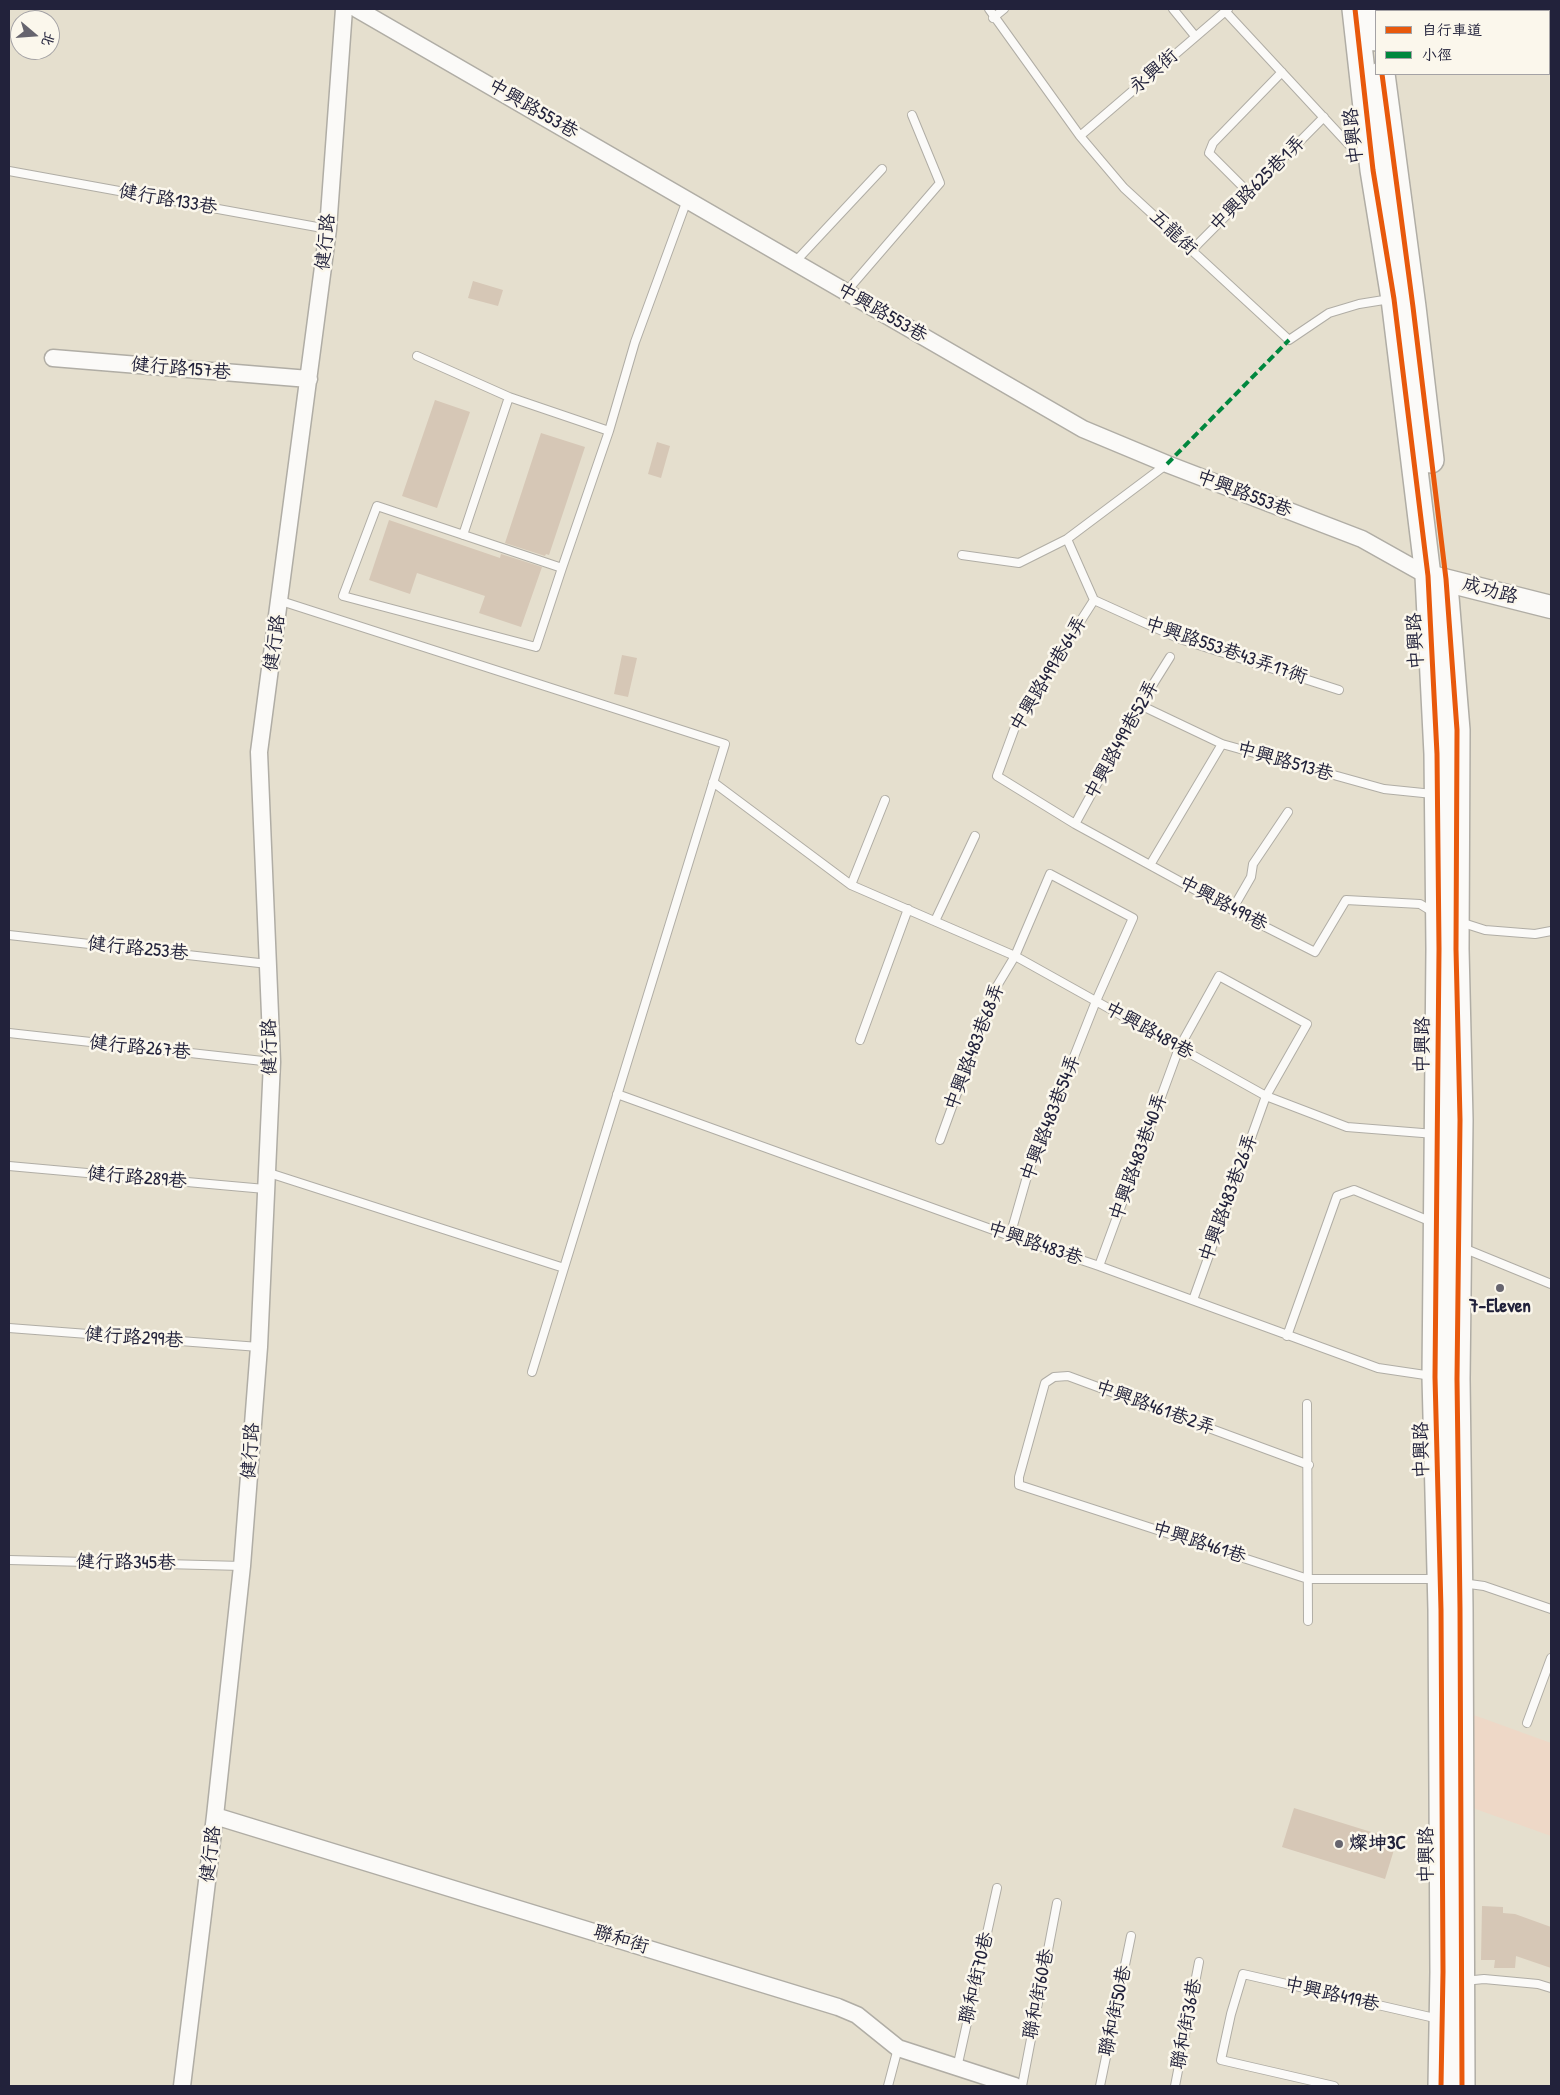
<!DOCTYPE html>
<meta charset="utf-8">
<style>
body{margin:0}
#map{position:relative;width:1560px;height:2095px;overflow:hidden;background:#e5dfce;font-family:"Patrick Hand","LXGW WenKai TC",sans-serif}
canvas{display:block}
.frame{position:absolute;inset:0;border:10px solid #22223b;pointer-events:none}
.legend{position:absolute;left:1375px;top:10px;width:175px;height:65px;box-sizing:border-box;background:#fbf7ec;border:1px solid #a4a2a5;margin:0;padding:6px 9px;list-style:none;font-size:15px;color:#22223b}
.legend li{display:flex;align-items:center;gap:10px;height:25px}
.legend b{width:25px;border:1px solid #a4a2a5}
.north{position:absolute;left:10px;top:10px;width:50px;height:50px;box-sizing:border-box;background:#fbf7ec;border:1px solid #a4a2a5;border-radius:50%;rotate:108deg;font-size:14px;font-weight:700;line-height:20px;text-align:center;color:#22223b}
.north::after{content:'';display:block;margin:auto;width:18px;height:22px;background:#66646e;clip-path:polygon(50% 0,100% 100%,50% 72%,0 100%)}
</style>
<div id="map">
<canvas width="1560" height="2095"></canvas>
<div class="frame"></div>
<ul class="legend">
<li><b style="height:6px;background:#e8590c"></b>自行車道</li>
<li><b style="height:6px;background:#00873e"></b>小徑</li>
</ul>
<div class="north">北</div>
</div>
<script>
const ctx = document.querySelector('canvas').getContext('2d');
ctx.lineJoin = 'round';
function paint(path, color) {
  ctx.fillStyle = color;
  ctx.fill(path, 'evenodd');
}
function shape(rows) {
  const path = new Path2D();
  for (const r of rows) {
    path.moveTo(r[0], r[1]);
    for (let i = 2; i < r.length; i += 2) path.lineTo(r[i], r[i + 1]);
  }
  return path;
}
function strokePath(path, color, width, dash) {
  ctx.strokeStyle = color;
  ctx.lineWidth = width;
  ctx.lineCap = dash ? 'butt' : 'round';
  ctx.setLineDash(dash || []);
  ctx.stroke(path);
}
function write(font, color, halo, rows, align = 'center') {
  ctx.font = font + ' "Patrick Hand","LXGW WenKai TC",sans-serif';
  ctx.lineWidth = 5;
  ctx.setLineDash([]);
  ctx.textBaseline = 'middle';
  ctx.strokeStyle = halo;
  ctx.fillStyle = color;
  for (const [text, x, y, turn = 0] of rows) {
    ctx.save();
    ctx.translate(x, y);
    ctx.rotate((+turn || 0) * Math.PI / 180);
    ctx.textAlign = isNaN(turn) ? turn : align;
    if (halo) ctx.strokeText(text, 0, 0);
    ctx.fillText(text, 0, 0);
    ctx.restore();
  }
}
const built = shape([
 [1471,1714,1551,1743,1551,1836,1470,1807]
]);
const building = shape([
 [473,281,503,290,498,306,468,298],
 [435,400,470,412,437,508,402,496],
 [541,433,585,447,549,555,546,554,545,556,505,543],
 [657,442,670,446,661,478,648,474],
 [389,520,500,558,501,554,542,567,521,627,479,613,485,596,417,573,410,594,369,580],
 [622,655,637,658,628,697,614,694],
 [1294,1808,1397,1840,1385,1879,1282,1847],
 [1482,1906,1503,1907,1503,1913,1515,1914,1551,1927,1551,1968,1516,1956,1515,1968,1494,1968,1495,1960,1481,1960]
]);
const lane = shape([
 [989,9,1080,136,1124,188,1289,340,1329,313,1359,304,1390,299],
 [1173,9,1195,36],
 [1550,9,1551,15],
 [1225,11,1365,162],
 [993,18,1004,9],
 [1080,136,1228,9],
 [9,171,328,229],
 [1249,193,1209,153,1213,143,1282,72],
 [1192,250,1324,117],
 [795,262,882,169],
 [846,292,940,183,912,115],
 [417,356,509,397],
 [463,535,509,397,609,431],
 [1067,539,1094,600,1180,639,1339,690],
 [962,555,1019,563,1067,539,1167,464],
 [562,568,377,506,343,596,536,647,562,568,609,431,635,342,687,200],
 [1094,600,1018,719,997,776,1075,824,1232,910,1315,952,1346,900,1420,904,1433,912],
 [281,601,725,744,532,1372],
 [1140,705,1222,744,1384,789,1433,794],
 [713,782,851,885,1015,956,1266,1096,1347,1127,1435,1134],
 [1075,824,1140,705,1170,657],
 [1150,865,1222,744],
 [851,885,885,800],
 [1232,910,1251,877,1253,864,1288,812],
 [935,921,975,836],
 [1460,922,1485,930,1535,934,1551,931],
 [9,935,268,964],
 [9,1033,272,1062],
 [860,1040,908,909],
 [617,1094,1010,1236,1099,1266,1378,1368,1432,1376],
 [940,1140,994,991,1015,956,1050,874,1133,918,1096,1001,1028,1173,1010,1236],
 [9,1166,265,1189],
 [266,1172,564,1268],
 [1463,1248,1551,1284],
 [1099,1266,1179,1048,1219,976,1307,1024,1266,1096,1193,1300],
 [9,1328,259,1347],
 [1287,1336,1337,1196,1354,1190,1432,1222],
 [1307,1404,1308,1621],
 [1309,1465,1068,1376,1054,1377,1045,1383,1019,1477,1019,1485,1308,1579,1436,1579],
 [9,1560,242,1566],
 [1462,1583,1484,1586,1551,1609],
 [1527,1723,1551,1658],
 [1464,1981,1484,1979,1538,1984,1551,1988],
 [957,2068,997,1888],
 [888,2086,898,2048],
 [1022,2086,1057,1903],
 [1100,2086,1131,1936],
 [1175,2086,1199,1962],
 [1334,2086,1221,2060,1231,2014,1243,1974,1439,2019]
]);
const street = shape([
 [357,9,1083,429,1167,464,1362,539,1428,576],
 [53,358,309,379],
 [215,1816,838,2007,857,2015,898,2048,1015,2086],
 [182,2086,215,1816,242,1566,259,1347,272,1062,259,752,328,229,344,9]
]);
const secondary = shape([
 [1428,576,1551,607]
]);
const primary = shape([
 [1355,9,1373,170,1394,299,1428,576,1437,754,1439,949,1435,1377,1441,1610,1443,1972,1441,2086],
 [1372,9,1376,38],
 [1382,74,1413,307,1431,460],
 [1446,597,1457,730,1456,949,1460,1120,1457,1379,1460,1609,1462,2086]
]);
const quiet = shape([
 [1167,464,1289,340]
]);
const cycleway = shape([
 [1355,9,1373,170,1394,299,1428,576,1437,754,1439,949,1435,1377,1441,1610,1443,1972,1441,2086],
 [1382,74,1413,307,1446,579,1457,730,1456,949,1460,1120,1457,1379,1460,1609,1462,2086]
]);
const markers = [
 [1500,1288,5,"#66646e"],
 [1339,1844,5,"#66646e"]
];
const streetNames = [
 ["永興街",1154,72,-41],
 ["中興路553巷",533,109,30],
 ["中興路",1354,136,-96],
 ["中興路625巷1弄",1258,184,-45],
 ["健行路133巷",168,200,10],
 ["五龍街",1173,233,43],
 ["健行路",326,242,-84],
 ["中興路553巷",882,313,30],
 ["健行路157巷",181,369,5],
 ["中興路553巷",1244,494,21],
 ["成功路",1490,591,15],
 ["中興路",1416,641,-93],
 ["健行路",275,643,-82],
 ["中興路553巷43弄17衖",1226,651,19],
 ["中興路499巷64弄",1049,674,-59],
 ["中興路499巷52弄",1122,740,-61],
 ["中興路513巷",1285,762,16],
 ["中興路499巷",1223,904,28],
 ["健行路253巷",138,949,6],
 ["中興路489巷",1149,1031,29],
 ["中興路",1423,1045,-89],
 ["健行路",270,1047,-91],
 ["中興路483巷68弄",975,1047,-69],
 ["健行路267巷",140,1048,6],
 ["中興路483巷54弄",1051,1118,-69],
 ["中興路483巷40弄",1139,1157,-70],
 ["健行路289巷",137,1178,5],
 ["中興路483巷26弄",1229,1198,-70],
 ["中興路483巷",1035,1244,19],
 ["健行路299巷",134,1338,4],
 ["中興路461巷2弄",1155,1408,20],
 ["中興路",1422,1450,-91],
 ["健行路",251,1451,-86],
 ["中興路461巷",1199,1543,18],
 ["健行路345巷",126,1563,1],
 ["健行路",211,1854,-83],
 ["中興路",1427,1855,-90],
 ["聯和街",621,1940,17],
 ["聯和街70巷",977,1978,-77],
 ["聯和街60巷",1039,1994,-79],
 ["中興路419巷",1332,1995,13],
 ["聯和街50巷",1116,2011,-78],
 ["聯和街36巷",1187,2024,-79]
];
const poiNames = [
 ["7-Eleven",1500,1307],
 ["燦坤3C",1349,1844,"left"]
];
paint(built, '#eed8c7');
paint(building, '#d6c7b6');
strokePath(lane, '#b0ada5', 10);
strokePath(street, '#b0ada5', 19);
strokePath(secondary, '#b0ada5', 25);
strokePath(primary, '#b0ada5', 28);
strokePath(lane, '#fbfaf8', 8);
strokePath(street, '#fbfaf8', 16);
strokePath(secondary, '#fbfaf8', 22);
strokePath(primary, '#fbfaf8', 25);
strokePath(quiet, '#00873e', 4, [8, 4]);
strokePath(cycleway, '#e8590c', 5);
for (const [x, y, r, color] of markers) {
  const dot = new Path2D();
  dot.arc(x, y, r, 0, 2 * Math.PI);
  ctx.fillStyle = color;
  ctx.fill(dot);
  strokePath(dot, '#fbf7ec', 2);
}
write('19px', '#22223b', '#fbf7ec', streetNames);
write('bold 19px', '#22223b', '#fbf7ec', poiNames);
</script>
